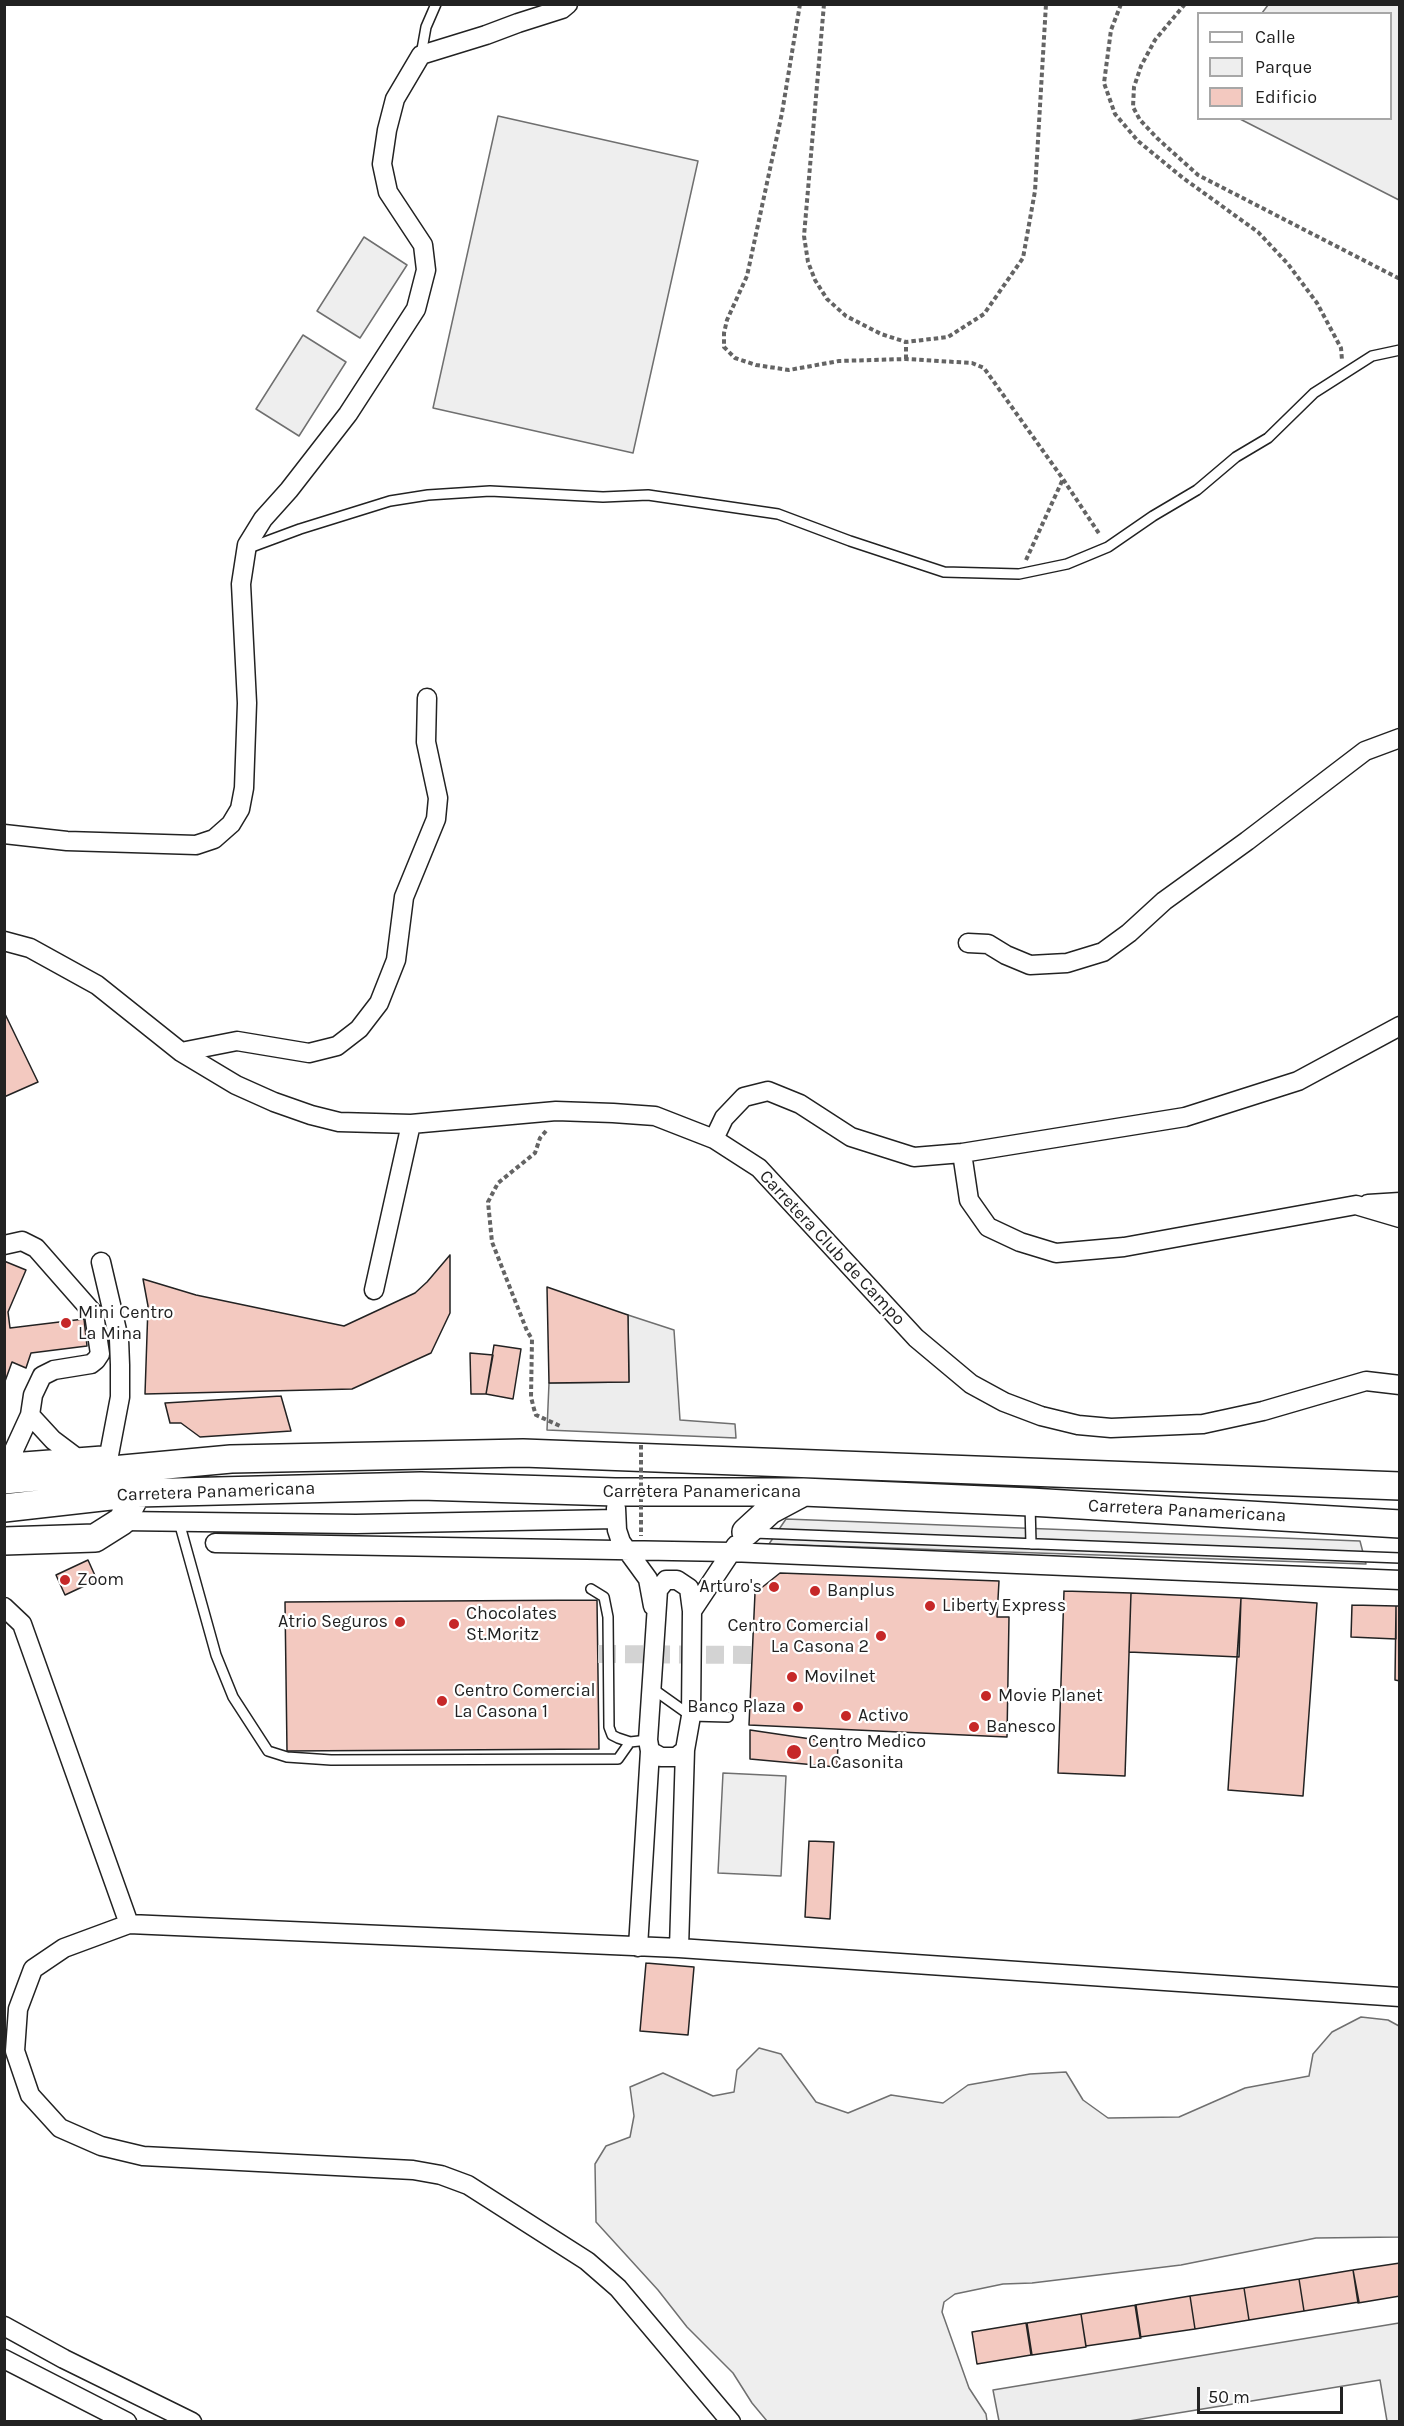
<!DOCTYPE html>
<style>
body{margin:0}
#map{position:relative;width:1404px;height:2426px;overflow:hidden;background:#fff;font-family:Karla,sans-serif}
canvas{display:block}
.frame{position:absolute;inset:0;border:6px solid #222;pointer-events:none}
.legend{position:absolute;left:1197px;top:12px;width:195px;height:108px;box-sizing:border-box;background:#fff;border:2px solid #a7a7a7;margin:0;padding:8px 10px;list-style:none;font-size:18px;color:#222}
.legend li{display:flex;align-items:center;gap:12px;height:30px}
.legend b{width:30px;border:2px solid #a7a7a7}
.scale{position:absolute;left:1197px;top:2387px;width:146px;height:27px;box-sizing:border-box;border:3px solid #222;border-top:0;padding-left:8px;font-size:18px;line-height:21px;white-space:nowrap;color:#222;-webkit-text-stroke:4px #fff;paint-order:stroke}
</style>
<div id="map">
<canvas width="1404" height="2426"></canvas>
<div class="frame"></div>
<ul class="legend">
<li><b style="height:8px;background:#fff"></b>Calle</li>
<li><b style="height:16px;background:#eee"></b>Parque</li>
<li><b style="height:16px;background:#f3c9c0"></b>Edificio</li>
</ul>
<div class="scale">50 m</div>
</div>
<script>
const ctx = document.querySelector('canvas').getContext('2d');
ctx.lineJoin = 'round';
function paint(path, color) {
  ctx.fillStyle = color;
  ctx.fill(path, 'evenodd');
}
function shape(rows) {
  const path = new Path2D();
  for (const r of rows) {
    path.moveTo(r[0], r[1]);
    for (let i = 2; i < r.length; i += 2) path.lineTo(r[i], r[i + 1]);
  }
  return path;
}
function strokePath(path, color, width, dash) {
  ctx.strokeStyle = color;
  ctx.lineWidth = width;
  ctx.lineCap = dash ? 'butt' : 'round';
  ctx.setLineDash(dash || []);
  ctx.stroke(path);
}
function write(font, color, halo, rows, align = 'center') {
  ctx.font = font + ' Karla,sans-serif';
  ctx.lineWidth = 4.5;
  ctx.setLineDash([]);
  ctx.textBaseline = 'middle';
  ctx.strokeStyle = halo;
  ctx.fillStyle = color;
  for (const [text, x, y, turn = 0] of rows) {
    ctx.save();
    ctx.translate(x, y);
    ctx.rotate((+turn || 0) * Math.PI / 180);
    ctx.textAlign = isNaN(turn) ? turn : align;
    if (halo) ctx.strokeText(text, 0, 0);
    ctx.fillText(text, 0, 0);
    ctx.restore();
  }
}
const green = shape([
 [1268,5,1399,5,1399,200,1240,119,1390,118,1390,14,1262,13,1268,5],
 [498,116,698,161,633,453,433,408,498,116],
 [364,237,407,265,360,338,317,311,364,237],
 [303,335,346,362,299,436,256,409,303,335],
 [723,1773,786,1776,781,1876,718,1873,723,1773],
 [1361,2017,1388,2020,1399,2026,1399,2237,1316,2238,1181,2265,1032,2283,1003,2284,955,2294,944,2302,942,2312,969,2388,986,2414,987,2421,767,2421,752,2403,733,2373,687,2327,658,2290,596,2222,595,2164,606,2146,630,2137,634,2116,630,2087,663,2073,713,2096,734,2092,737,2070,759,2048,781,2054,816,2102,848,2113,891,2095,943,2103,968,2085,1030,2074,1066,2072,1083,2100,1108,2118,1179,2117,1245,2088,1309,2076,1313,2054,1332,2032,1361,2017]
]);
const parking = shape([
 [628,1315,674,1330,680,1420,735,1424,736,1438,547,1430,549,1383,629,1382,628,1315],
 [786,1519,1360,1541,1366,1564,769,1544,786,1519],
 [1399,2323,1399,2421,1387,2421,1380,2380,1129,2421,999,2421,993,2390,1399,2323]
]);
const building = shape([
 [5,1014,38,1082,4,1097,4,1015,5,1014],
 [450,1255,450,1313,431,1353,352,1389,145,1394,148,1306,143,1279,196,1295,344,1326,415,1293,427,1282,450,1255],
 [4,1261,26,1270,8,1312,10,1328,84,1319,87,1346,31,1353,26,1368,12,1362,4,1384,4,1261],
 [547,1287,628,1315,629,1382,549,1383,547,1287],
 [494,1345,521,1349,513,1399,486,1394,494,1345],
 [470,1353,493,1355,486,1394,471,1394,470,1353],
 [281,1396,291,1431,200,1437,181,1423,170,1423,165,1403,281,1396],
 [88,1560,97,1580,65,1595,56,1575,88,1560],
 [780,1573,999,1581,997,1617,1009,1617,1007,1737,749,1725,755,1593,780,1573],
 [1064,1591,1131,1593,1125,1776,1058,1773,1064,1591],
 [1131,1593,1241,1598,1239,1657,1129,1652,1131,1593],
 [1241,1598,1317,1603,1303,1796,1228,1790,1241,1598],
 [597,1600,599,1749,287,1751,285,1602,597,1600],
 [1352,1605,1396,1606,1396,1639,1351,1637,1352,1605],
 [1396,1606,1400,1606,1400,1681,1395,1680,1396,1606],
 [750,1730,838,1743,837,1767,750,1759,750,1730],
 [809,1841,834,1842,830,1919,805,1917,809,1841],
 [646,1963,694,1967,688,2035,640,2031,646,1963],
 [1400,2263,1400,2296,1358,2303,1353,2270,1400,2263],
 [1353,2270,1359,2302,1304,2311,1299,2279,1353,2270],
 [1299,2279,1304,2311,1249,2320,1244,2288,1299,2279],
 [1244,2288,1249,2320,1195,2329,1190,2296,1244,2288],
 [1190,2296,1195,2329,1140,2337,1135,2305,1190,2296],
 [1136,2305,1141,2338,1086,2346,1081,2314,1136,2305],
 [1081,2314,1086,2347,1032,2355,1027,2323,1081,2314],
 [1026,2323,1031,2355,977,2364,972,2332,1026,2323]
]);
const streetTunnel = shape([
 [598,1654,753,1655]
]);
const path = shape([
 [800,4,782,113,747,276,727,320,724,333,724,347,735,358,756,365,789,370,839,361,906,359,972,363,984,368,1063,479,1100,535],
 [824,4,804,236,808,262,815,280,827,299,846,316,881,334,906,342,948,337,984,314,1023,258,1035,191,1046,4],
 [1121,4,1111,30,1104,83,1115,114,1138,141,1183,178,1258,232,1288,264,1317,303,1341,348,1342,360],
 [1185,4,1155,40,1141,66,1134,87,1133,107,1140,120,1157,138,1198,175,1400,279],
 [906,359,906,342],
 [1026,560,1063,479],
 [546,1131,540,1138,535,1153,498,1183,488,1202,492,1242,527,1331,532,1339,531,1397,534,1409,536,1415,560,1426]
]);
const lane = shape([
 [421,55,426,27,436,4],
 [246,549,300,529,390,501,428,495,490,491,603,497,648,495,778,514,850,541,944,572,1019,574,1067,564,1108,547,1153,516,1197,490,1236,457,1268,438,1314,393,1372,356,1400,350],
 [1030,1504,1031,1544],
 [179,1522,216,1655,233,1697,268,1751,287,1757,331,1760,618,1759,630,1742],
 [754,1533,1400,1558],
 [591,1589,604,1597,608,1617,609,1727,612,1735,618,1738,630,1742,648,1740],
 [653,1689,691,1716,728,1717]
]);
const street = shape([
 [4,834,67,841,196,845,214,839,231,824,240,809,244,788,247,703,241,584,247,545,263,519,289,490,348,414,416,309,426,270,423,245,388,192,382,164,387,130,395,99,421,55,486,35,518,23,562,9,568,4],
 [4,941,30,948,97,985,181,1052,236,1085,274,1102,311,1115,339,1122,411,1124,556,1111,613,1113,655,1116,714,1139,759,1168,916,1338,971,1384,1004,1402,1041,1416,1078,1425,1111,1428,1203,1424,1263,1411,1366,1381,1400,1385],
 [968,943,988,944,1006,955,1030,965,1067,963,1103,952,1129,933,1164,901,1247,841,1365,751,1400,738],
 [181,1052,237,1041,309,1053,337,1046,359,1029,379,1003,396,960,404,897,436,819,438,798,426,742,427,698],
 [714,1139,724,1118,744,1097,768,1091,800,1104,851,1137,914,1157,962,1153,1185,1117,1298,1081,1400,1026],
 [962,1153,969,1200,988,1227,1020,1242,1056,1253,1124,1247,1356,1205,1400,1218],
 [1368,1204,1400,1202],
 [4,1245,22,1241,36,1248,94,1314,100,1354,96,1360,91,1364,54,1370,42,1376,33,1395,30,1415,53,1440,77,1458],
 [374,1290,411,1124],
 [4,1463,109,1455,120,1397,120,1365,119,1339,101,1262],
 [8,1463,30,1415],
 [616,1508,617,1530,621,1542,648,1579,653,1606],
 [122,1521,356,1524,616,1519],
 [215,1543,730,1552,1400,1580],
 [4,1607,22,1624,129,1924],
 [692,1611,736,1545],
 [650,1751,661,1757,676,1757,685,1750],
 [638,1947,650,1751,648,1740,658,1590,666,1580,677,1580,689,1588,692,1611,691,1716,685,1750,679,1948],
 [4,2326,64,2359,192,2422],
 [4,2359,127,2422],
 [731,2422,618,2288,587,2261,468,2185,441,2175,413,2170,143,2156,101,2146,60,2128,30,2095,15,2051,18,2009,33,1969,64,1948,129,1924,679,1948,1400,1997]
]);
const primary = shape([
 [4,1480,231,1459,523,1453,1400,1486],
 [4,1508,137,1493,421,1486,615,1492,803,1492,1030,1502,1400,1524],
 [746,1532,770,1510,800,1494],
 [4,1541,95,1538,122,1521,137,1493]
]);
const pathBridge = shape([
 [641,1445,641,1536]
]);
const markers = [
 [66,1323,6,"#c62828"],
 [65,1580,6,"#c62828"],
 [774,1587,6,"#c62828"],
 [815,1591,6,"#c62828"],
 [930,1606,6,"#c62828"],
 [400,1622,6,"#c62828"],
 [454,1624,6,"#c62828"],
 [881,1636,6,"#c62828"],
 [792,1677,6,"#c62828"],
 [986,1696,6,"#c62828"],
 [442,1701,6,"#c62828"],
 [798,1707,6,"#c62828"],
 [846,1716,6,"#c62828"],
 [974,1727,6,"#c62828"],
 [794,1752,8,"#c62828"]
];
const streetNames = [
 ["Carretera Club de Campo",832,1248,47],
 ["Carretera Panamericana",216,1492,-2],
 ["Carretera Panamericana",702,1492],
 ["Carretera Panamericana",1187,1511,3]
];
const poiNames = [
 ["Mini Centro",78,1313],
 ["La Mina",78,1334],
 ["Zoom",77,1580],
 ["Arturo's",762,1587,"right"],
 ["Banplus",827,1591],
 ["Liberty Express",942,1606],
 ["Chocolates",466,1614],
 ["St.Moritz",466,1635],
 ["Atrio Seguros",388,1622,"right"],
 ["Centro Comercial",869,1626,"right"],
 ["La Casona 2",869,1647,"right"],
 ["Movilnet",804,1677],
 ["Centro Comercial",454,1691],
 ["La Casona 1",454,1712],
 ["Movie Planet",998,1696],
 ["Banco Plaza",786,1707,"right"],
 ["Activo",858,1716],
 ["Banesco",986,1727],
 ["Centro Medico",808,1742],
 ["La Casonita",808,1763]
];
paint(green, '#eee');
strokePath(green, '#6f6f6f', 1.5);
paint(parking, '#ededed');
strokePath(parking, '#6f6f6f', 1.5);
paint(building, '#f3c9c0');
strokePath(building, '#222', 1.5);
strokePath(streetTunnel, '#d3d3d3', 18, [18, 9]);
strokePath(lane, '#222', 12);
strokePath(street, '#222', 21);
strokePath(primary, '#222', 30);
strokePath(path, '#646464', 4, [4.5, 3]);
strokePath(lane, '#fff', 9);
strokePath(street, '#fff', 18);
strokePath(primary, '#fff', 27);
strokePath(pathBridge, '#646464', 4, [4.5, 3]);
for (const [x, y, r, color] of markers) {
  const dot = new Path2D();
  dot.arc(x, y, r, 0, 2 * Math.PI);
  ctx.fillStyle = color;
  ctx.fill(dot);
  strokePath(dot, '#fff', 2);
}
write('18px', '#222', '#fff', streetNames);
write('18px', '#222', '#fff', poiNames, 'left');
</script>
